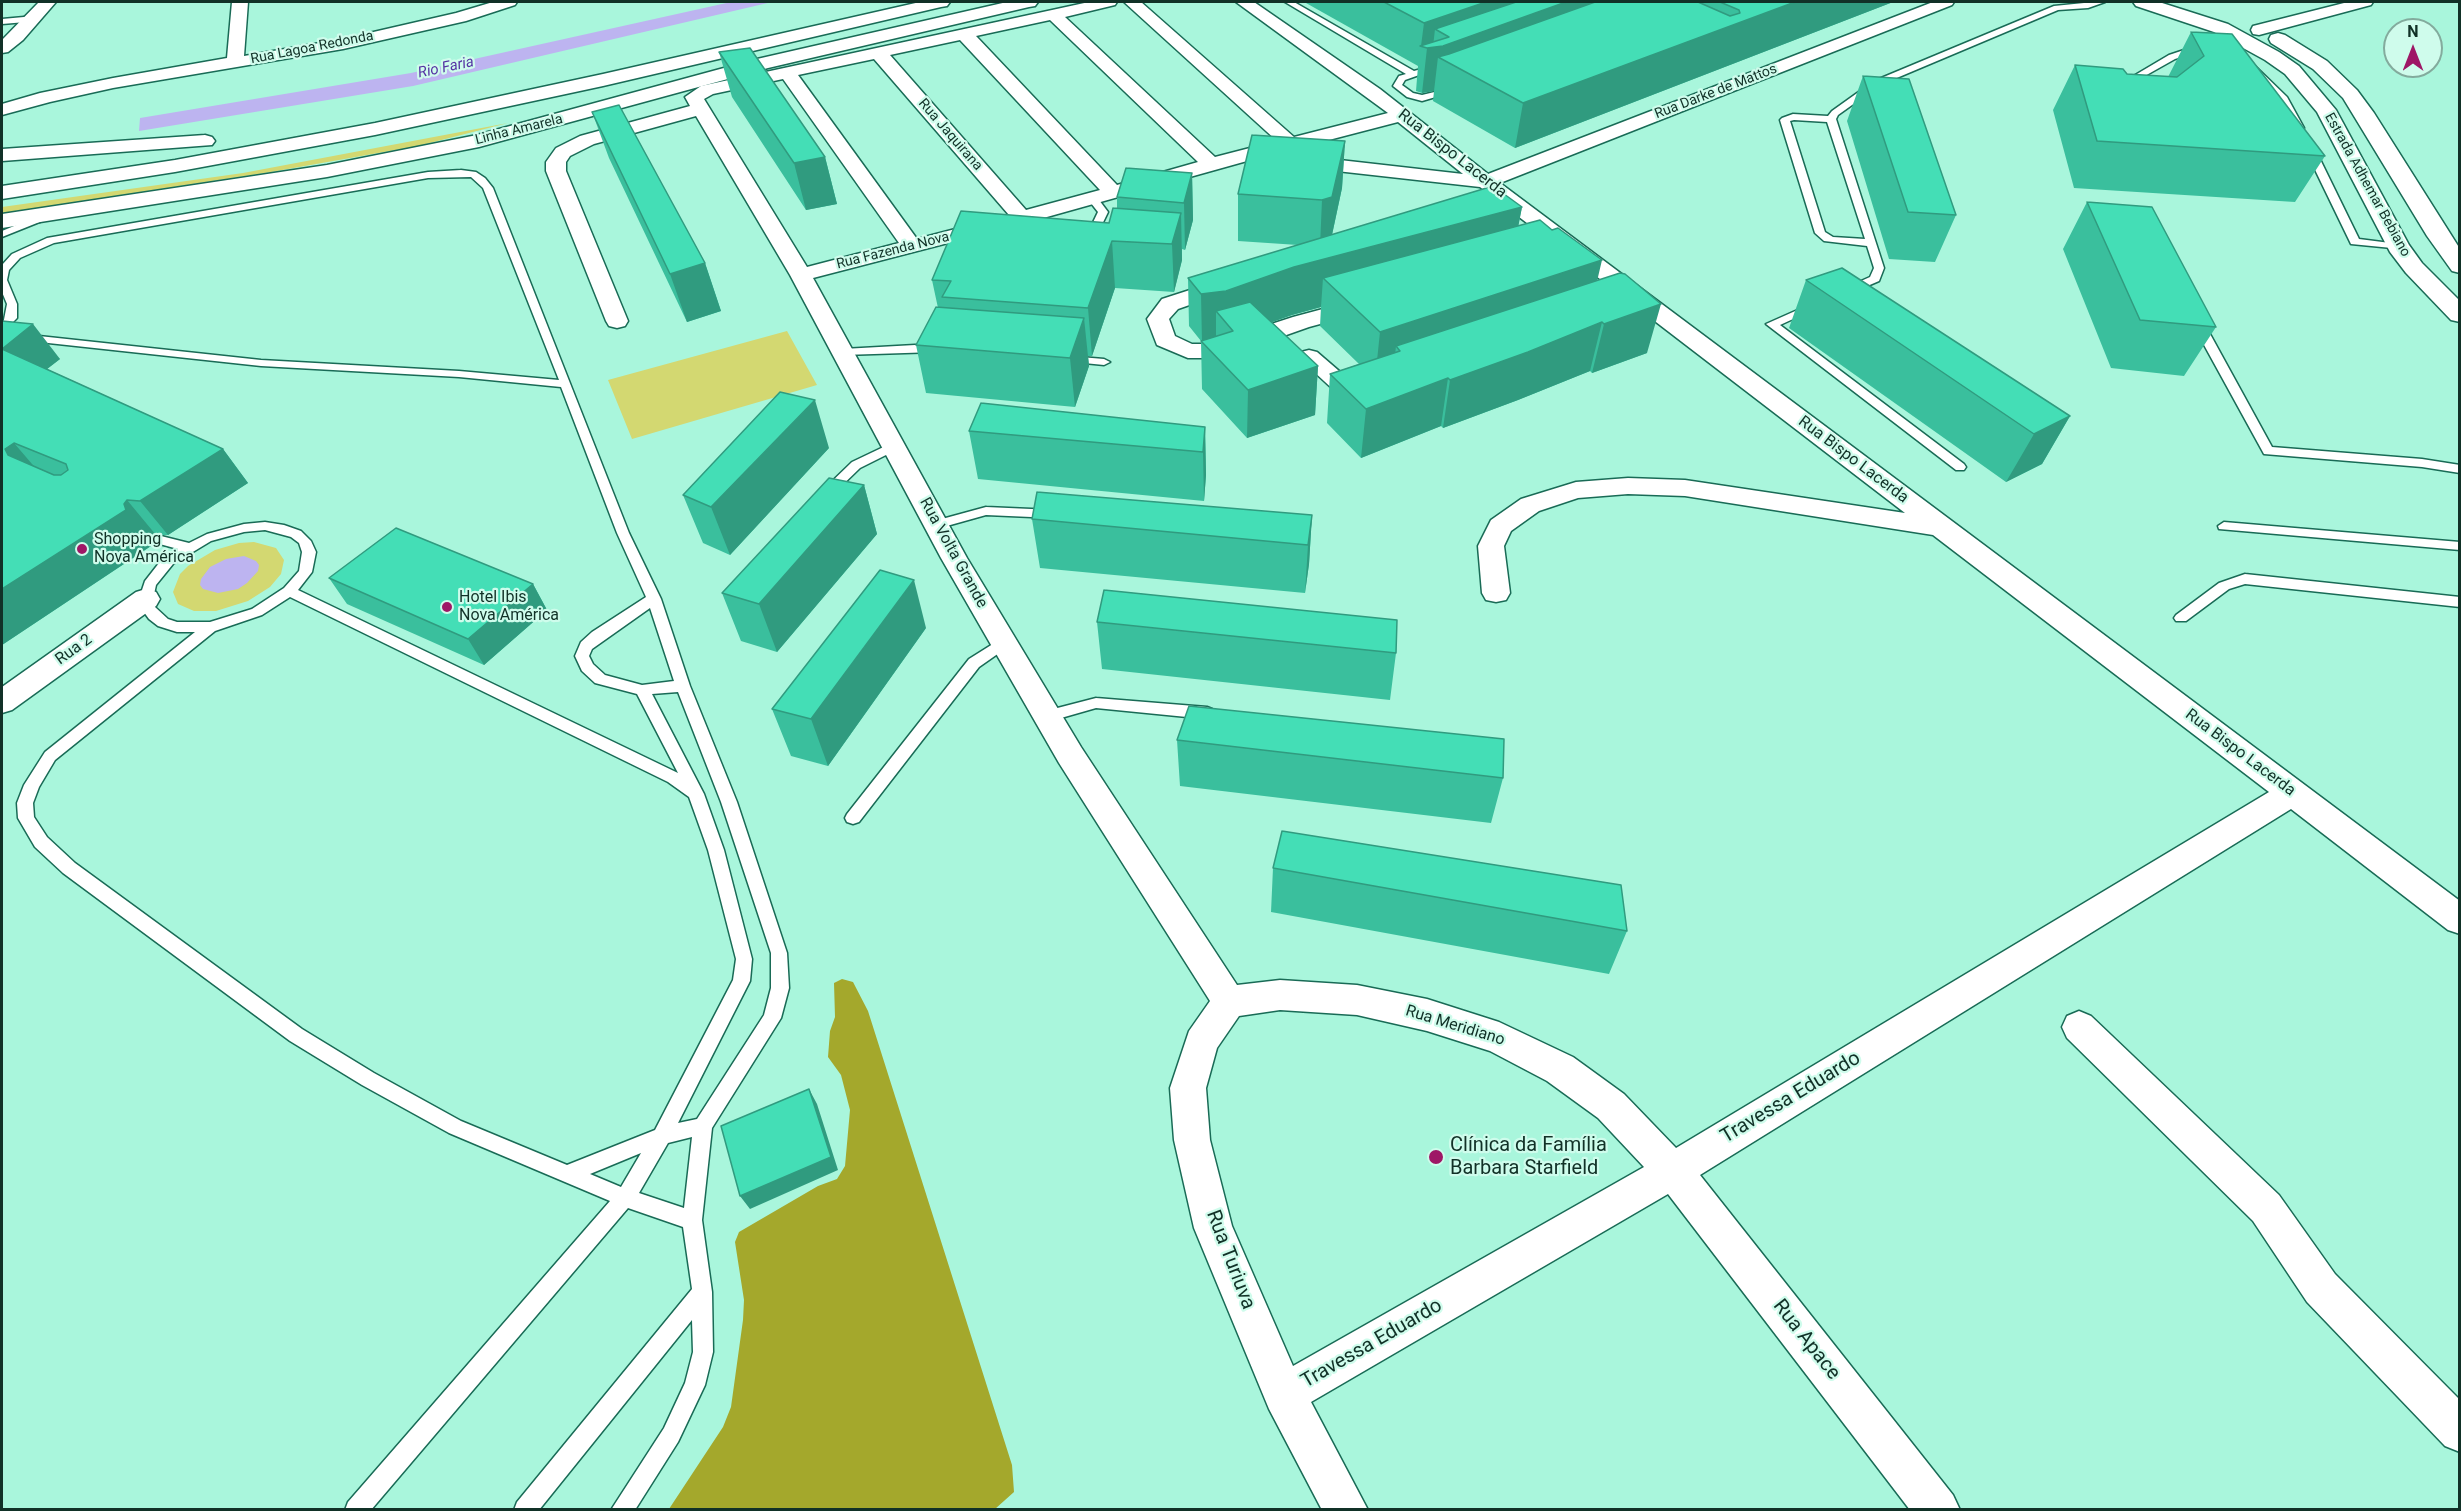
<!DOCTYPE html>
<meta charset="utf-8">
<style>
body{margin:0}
#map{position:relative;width:2461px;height:1511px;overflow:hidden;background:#a9f6dc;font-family:Roboto,sans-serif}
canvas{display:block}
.frame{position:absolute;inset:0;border:3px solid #113127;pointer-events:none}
.north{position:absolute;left:2383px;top:18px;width:60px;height:60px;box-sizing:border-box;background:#cffcec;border:2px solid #83ab9d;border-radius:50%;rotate:0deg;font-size:16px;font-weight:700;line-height:24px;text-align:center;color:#113127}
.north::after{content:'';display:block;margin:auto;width:21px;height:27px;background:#9e1766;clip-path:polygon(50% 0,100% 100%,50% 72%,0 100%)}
</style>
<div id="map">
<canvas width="2461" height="1511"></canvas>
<div class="frame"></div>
<div class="north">N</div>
</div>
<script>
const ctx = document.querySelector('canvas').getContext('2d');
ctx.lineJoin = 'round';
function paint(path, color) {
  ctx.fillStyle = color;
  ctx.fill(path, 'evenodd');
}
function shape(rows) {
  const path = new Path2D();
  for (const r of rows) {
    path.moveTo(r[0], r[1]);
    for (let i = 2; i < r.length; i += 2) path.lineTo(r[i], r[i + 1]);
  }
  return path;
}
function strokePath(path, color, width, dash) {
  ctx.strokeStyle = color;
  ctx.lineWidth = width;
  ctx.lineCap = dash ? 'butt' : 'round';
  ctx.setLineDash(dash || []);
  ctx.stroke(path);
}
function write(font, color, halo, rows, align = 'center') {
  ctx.font = font + ' Roboto,sans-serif';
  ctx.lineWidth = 4.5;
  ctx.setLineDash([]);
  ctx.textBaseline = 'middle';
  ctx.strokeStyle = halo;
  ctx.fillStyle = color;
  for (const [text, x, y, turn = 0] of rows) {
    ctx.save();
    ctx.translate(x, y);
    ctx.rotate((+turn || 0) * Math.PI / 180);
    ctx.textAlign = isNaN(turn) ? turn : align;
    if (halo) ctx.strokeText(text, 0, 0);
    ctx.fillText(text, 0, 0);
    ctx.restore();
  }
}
const green = shape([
 [508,123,418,146,271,172,2,213,2,207,243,173],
 [787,331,817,385,632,439,608,380],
 [254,542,276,548,284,560,281,574,270,587,248,601,216,611,194,611,178,604,173,592,180,574,188,566,215,550,239,543]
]);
const forest = shape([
 [842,979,853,982,868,1011,1012,1465,1014,1492,995,1509,669,1509,723,1427,731,1407,743,1320,744,1300,735,1242,739,1232,818,1186,837,1179,845,1166,850,1110,841,1075,828,1057,830,1031,835,1017,834,983]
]);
const water = shape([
 [731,2,772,2,413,86,139,131,140,118,411,73],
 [244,556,256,561,259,565,258,571,247,583,238,589,218,593,203,589,200,585,201,579,210,567,226,559]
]);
const lane = shape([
 [1285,2,1294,2,1414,71,1439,64,1439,68,1405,80,1402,85,1413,93,1422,95,1451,88,1456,91,1422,101,1407,97,1393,86,1399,76,1406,74,1285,2],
 [2094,2,2105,2,2088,8,2058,10,1880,85,1838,115,1836,119,1884,268,1879,281,1851,293,1843,293,1843,289,1870,277,1874,268,1867,246,1824,241,1815,233,1780,120,1782,118,1793,114,1828,116,1832,111,1874,81,2054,6,2094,2],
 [1794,120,1827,122,1865,239,1833,237,1825,232,1790,121,1794,120],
 [35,16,39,19,38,21,2,24,2,19,35,16],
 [2199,45,2203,48,2202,50,2175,59,2127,86,2120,84,2169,55,2199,45],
 [2248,65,2254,65,2287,97,2304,128,2302,130,2296,130,2280,100,2248,69,2248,65],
 [2310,146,2315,149,2359,239,2398,244,2403,247,2402,249,2351,244,2305,149,2310,146],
 [461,170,476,172,485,178,493,188,629,533,661,599,690,686,737,802,787,953,789,988,781,1018,712,1128,702,1220,712,1292,713,1352,705,1385,678,1442,635,1510,611,1510,664,1428,685,1383,693,1352,692,1320,539,1510,514,1510,517,1502,692,1289,683,1227,628,1208,371,1510,345,1510,348,1502,610,1201,449,1133,362,1085,290,1041,63,873,35,847,18,818,17,803,24,785,45,752,195,632,177,632,158,626,149,619,141,608,139,599,145,581,163,558,178,549,156,543,154,540,156,537,161,536,189,543,207,534,244,524,265,522,284,525,301,531,311,541,316,552,312,572,298,590,678,773,637,694,595,683,582,671,575,656,581,642,592,632,646,597,617,533,561,387,459,377,261,366,2,338,2,332,261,360,459,371,559,380,483,188,471,177,428,178,54,243,20,258,9,270,7,280,17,304,17,318,6,329,2,330,7,304,2,292,2,265,12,254,47,238,428,172,461,170],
 [265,530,291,537,299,543,302,552,299,571,284,588,252,609,210,622,177,622,168,619,155,607,153,599,156,585,173,564,211,541,244,532,265,530],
 [290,597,668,782,689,797,708,850,736,959,733,980,655,1130,567,1165,461,1121,374,1073,302,1029,75,863,47,837,34,817,33,803,39,787,55,760,215,631,262,615,290,597],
 [650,608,674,681,642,685,605,675,593,664,589,656,592,649,650,608],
 [678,692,721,802,771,953,771,988,764,1015,697,1119,678,1123,750,981,752,959,724,850,704,794,652,694,678,692],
 [692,1137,684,1208,639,1193,668,1143,692,1137],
 [641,1153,621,1187,590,1174,641,1153],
 [1092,195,1096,196,1108,212,1095,239,1090,242,1085,239,1098,212,1087,198,1092,195],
 [43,214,48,217,47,219,2,237,2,231,43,214],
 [1811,304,1815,305,1815,309,1780,325,1964,464,1966,467,1964,470,1956,470,1766,324,1811,304],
 [2198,320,2204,323,2272,447,2422,459,2460,465,2460,473,2422,467,2264,454,2192,323,2198,320],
 [915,345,936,346,942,349,936,352,843,355,837,352,843,349,915,345],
 [1068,356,1104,359,1110,362,1104,365,1064,361,1062,359,1068,356],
 [894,442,900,446,898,449,860,468,830,497,822,497,820,494,822,491,852,462,894,442],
 [986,507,1054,510,1060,514,1054,518,986,515,936,529,930,525,931,522,986,507],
 [2224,522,2460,542,2460,550,2219,529,2218,526,2224,522],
 [2245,574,2460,597,2460,607,2245,584,2229,589,2186,621,2176,621,2174,618,2176,615,2219,583,2245,574],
 [1004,637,1009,638,1011,642,1009,646,979,667,859,822,853,824,847,822,845,818,847,814,969,659,1004,637],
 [1096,698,1207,707,1212,709,1214,713,1212,717,1207,719,1096,708,1047,722,1042,720,1040,716,1042,712,1096,698]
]);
const street = shape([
 [39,2,56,2,23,40,8,52,2,53,2,40,39,2],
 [232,2,248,2,244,56,343,39,456,13,493,2,517,2,515,5,466,21,343,49,113,88,50,102,2,115,2,104,40,93,113,78,227,58,232,2],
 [1089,2,1117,2,1115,5,1065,17,1215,157,1277,141,1124,2,1141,2,1294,137,1388,113,1236,2,1254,2,1380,89,1488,174,1933,2,1954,2,1952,5,1500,183,2460,901,2460,934,2448,930,2291,809,1700,1175,1953,1495,1960,1510,1910,1510,1668,1194,1311,1402,1368,1510,1322,1510,1269,1409,1194,1228,1174,1140,1170,1088,1189,1031,1210,1001,1059,763,941,558,790,275,696,116,594,144,570,156,566,162,566,171,628,321,625,326,617,328,609,326,606,321,546,171,546,162,556,148,580,136,690,106,685,97,701,86,1089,2],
 [1050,20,1198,162,1117,185,976,36,1050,20],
 [960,40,1100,190,1026,210,890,55,960,40],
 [874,59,1009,215,917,239,798,75,874,59],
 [783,79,899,243,807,267,704,99,713,94,783,79],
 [1398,122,1463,174,1278,153,1298,148,1398,122],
 [1247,161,1480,187,1905,513,1685,480,1628,478,1576,482,1521,499,1491,520,1478,546,1482,593,1486,600,1496,602,1506,600,1510,593,1504,546,1511,531,1539,511,1578,498,1628,494,1685,496,1933,535,2269,792,1676,1148,1624,1094,1573,1057,1499,1022,1427,999,1357,985,1280,980,1237,985,1081,747,967,558,813,278,1029,222,1247,161],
 [1280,1010,1357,1015,1427,1031,1490,1051,1547,1081,1598,1118,1644,1167,1293,1366,1232,1226,1210,1140,1206,1088,1217,1048,1239,1016,1280,1010],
 [2348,2,2373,2,2371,5,2259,35,2253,34,2251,30,2253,26,2348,2],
 [1227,278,1235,279,1238,284,1235,289,1178,309,1169,319,1175,336,1192,344,1210,344,1293,317,1360,299,1368,301,1371,306,1368,311,1309,327,1241,351,1210,358,1188,358,1157,345,1147,319,1162,299,1227,278],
 [1309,350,1317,352,1353,383,1374,387,1378,392,1374,397,1366,399,1352,399,1337,393,1298,357,1301,352,1309,350],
 [146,589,156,592,160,599,156,606,12,710,2,713,2,687,136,592,146,589],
 [2079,1011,2091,1016,2279,1195,2335,1274,2460,1400,2460,1452,2445,1446,2307,1302,2253,1221,2067,1038,2062,1027,2067,1016,2079,1011]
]);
const secondary = shape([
 [1007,2,1038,2,1035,6,1029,7,768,68,479,147,327,177,2,228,2,214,327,165,477,135,757,59,1007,2]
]);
const primary = shape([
 [2133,2,2159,2,2228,24,2279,52,2299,66,2336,110,2409,245,2422,263,2460,301,2460,322,2451,320,2406,273,2390,252,2317,112,2285,74,2265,60,2214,32,2136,6,2133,2],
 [2278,33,2285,35,2327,61,2357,90,2374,113,2460,249,2460,273,2452,271,2427,236,2343,98,2313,69,2271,43,2269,39,2271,35,2278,33]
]);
const highway = shape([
 [920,2,950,2,947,6,941,7,603,86,375,135,175,172,2,199,2,186,175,160,375,123,603,74,920,2],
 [205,135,212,137,215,141,212,145,2,161,2,149,205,135]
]);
const wall = shape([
 [1306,2,1893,2,1515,148,1433,101,1434,91,1422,93,1416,91,1418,66,1306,3],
 [2191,32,2325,156,2295,202,2074,188,2053,110,2075,65,2127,74,2168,77],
 [719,52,825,157,837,204,806,210,732,97],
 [1863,76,1956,215,1935,262,1889,259,1847,121],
 [592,112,705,263,721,311,687,322,609,158],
 [1345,141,1342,188,1332,235,1522,207,1518,226,1597,280,1647,353,1592,373,1590,371,1518,400,1443,428,1441,426,1361,458,1327,423,1330,374,1359,364,1320,326,1321,307,1292,315,1272,322,1318,366,1315,415,1247,438,1202,389,1201,341,1189,326,1188,278,1298,245,1238,241,1238,194],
 [1192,173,1193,220,1185,250,1182,249,1182,260,1174,292,1115,288,1092,356,1088,356,1089,366,1075,407,926,393,916,345,938,308,932,280,1109,223,1117,208,1117,197],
 [2087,202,2216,327,2184,376,2111,368,2063,249],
 [1806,280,2070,416,2042,464,2006,482,1789,328],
 [2,321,60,359,47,369,223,449,248,483,168,535,156,535,152,539,154,544,2,645],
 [1205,427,1206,475,1204,501,978,479,969,431],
 [829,448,730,555,703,543,683,495],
 [864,485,877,534,777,652,741,641,722,593],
 [1312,515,1309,564,1305,593,1040,568,1032,519],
 [329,578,533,584,547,610,484,665,347,604],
 [1097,622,1396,653,1390,700,1102,669],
 [926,628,828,766,791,756,772,709],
 [1177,740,1503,778,1491,823,1180,786],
 [1273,868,1627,931,1609,974,1271,912]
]);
const shadedWall = shape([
 [1486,2,1634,2,1630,18,1438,57,1434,91,1422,93,1427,48,1421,46,1424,23],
 [1435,29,1449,37,1433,47],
 [1795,2,1893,2,1515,148,1523,103],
 [1345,141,1342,188,1330,244,1320,247,1322,200],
 [825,157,837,204,806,210,794,163],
 [1192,173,1193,220,1185,250,1184,203],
 [1522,207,1513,254,1323,278,1321,307,1292,315,1233,336,1233,331,1216,311,1216,340,1202,342,1201,294,1294,267],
 [1181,213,1182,260,1174,292,1172,244],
 [1112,241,1115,288,1092,356,1088,308],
 [1602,260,1591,307,1396,346,1393,374,1375,380,1380,332],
 [705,263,721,311,687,322,670,274],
 [1661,304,1647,353,1592,373,1604,324],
 [1084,318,1089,366,1075,407,1070,358],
 [1602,322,1590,371,1518,400,1443,428,1450,380],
 [33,324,60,359,29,383,2,349],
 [1318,366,1315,415,1247,438,1248,390],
 [1448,378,1441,426,1361,458,1366,409],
 [815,400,829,448,730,555,711,507],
 [2070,416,2042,464,2006,482,2034,434],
 [1205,427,1206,475,1204,501,1203,452],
 [14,443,44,478,8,455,5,449],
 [223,449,248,483,168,535,140,501],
 [864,485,877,534,777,652,759,604],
 [127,500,156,535,152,539,154,544,2,645,2,589,124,504],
 [1312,515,1309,564,1305,593,1308,545],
 [914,580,926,628,828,766,811,719],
 [533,584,547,610,484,665,468,639],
 [809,1089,817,1104,838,1170,750,1209,740,1196]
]);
const building = shape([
 [1384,2,1486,2,1424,23,1384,2],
 [1516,2,1566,2,1443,46,1427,48,1420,46,1449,37,1435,29,1516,2],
 [1595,2,1698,2,1730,16,1740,13,1739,10,1720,2,1795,2,1523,103,1438,57,1449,54,1595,2],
 [2191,32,2232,34,2325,156,2097,141,2075,65,2123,69,2127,74,2177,77,2204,56,2191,32],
 [750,48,825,157,794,163,719,52,750,48],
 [1863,76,1909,79,1956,215,1908,212,1863,76],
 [619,105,705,263,670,274,592,112,619,105],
 [1252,135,1345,141,1332,197,1322,200,1238,194,1252,135],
 [1126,168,1192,173,1184,203,1117,197,1126,168],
 [1493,186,1522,207,1294,267,1226,291,1201,294,1188,278,1493,186],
 [2087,202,2152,207,2216,327,2140,320,2087,202],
 [1113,208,1181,213,1172,244,1112,241,1088,308,942,297,951,281,932,280,961,211,1109,223,1113,208],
 [1540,220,1552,230,1558,228,1602,260,1380,332,1323,278,1540,220],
 [1842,268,2070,416,2034,434,1806,280,1842,268],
 [1620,273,1625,274,1661,304,1604,324,1602,322,1528,352,1450,380,1448,378,1366,409,1330,374,1400,351,1396,346,1620,273],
 [1250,302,1318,366,1248,390,1201,341,1233,331,1216,311,1250,302],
 [936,307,1084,318,1070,358,916,345,936,307],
 [2,321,33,324,2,349,2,321],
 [2,349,223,449,140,501,127,500,124,504,126,510,2,589,2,349],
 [14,443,66,464,68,470,61,475,54,475,8,455,5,449,14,443],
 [780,392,815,400,711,507,683,495,780,392],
 [981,403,1205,427,1203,452,969,431,981,403],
 [829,478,864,485,759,604,722,593,829,478],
 [1037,492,1312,515,1308,545,1032,519,1037,492],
 [396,528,533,584,468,639,329,578,396,528],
 [880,570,914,580,811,719,772,709,880,570],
 [1104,590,1397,620,1396,653,1097,622,1104,590],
 [1189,706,1504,739,1503,778,1177,740,1189,706],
 [1282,831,1621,885,1627,931,1273,868,1282,831],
 [809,1089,831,1157,740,1196,721,1126,809,1089]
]);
const markers = [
 [82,549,6,"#9e1766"],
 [447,607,6,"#9e1766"],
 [1436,1157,8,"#9e1766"]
];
const farStreetnames = [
 ["Rua Lagoa Redonda",312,48,-11],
 ["Rua Darke de Mattos",1716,92,-21],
 ["Linha Amarela",519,130,-14],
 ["Rua Jaquirana",950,135,49],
 ["Estrada Adhemar Bebiano",2367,185,61],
 ["Rua Fazenda Nova",893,251,-14]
];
const farWaternames = [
 ["Rio Faria",446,68,-12]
];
const streetNames = [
 ["Rua Bispo Lacerda",1452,154,38],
 ["Rua Bispo Lacerda",1853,460,37],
 ["Rua Volta Grande",953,553,61],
 ["Rua 2",74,650,-36],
 ["Rua Bispo Lacerda",2240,753,37],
 ["Rua Meridiano",1455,1026,17]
];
const poiNames = [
 ["Shopping",94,540],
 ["Nova América",94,558],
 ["Hotel Ibis",459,598],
 ["Nova América",459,616]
];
const nearStreetnames = [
 ["Travessa Eduardo",1791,1098,-31],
 ["Rua Turiuva",1230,1260,69],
 ["Rua Apace",1806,1340,52],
 ["Travessa Eduardo",1372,1344,-30]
];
const nearPoinames = [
 ["Clínica da Família",1450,1146],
 ["Barbara Starfield",1450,1169]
];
paint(green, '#d3d871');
paint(forest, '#a4a82c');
paint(water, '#bdb4f0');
strokePath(lane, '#196b56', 3);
strokePath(street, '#196b56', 3);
strokePath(secondary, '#196b56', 3);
strokePath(primary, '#196b56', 3);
strokePath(highway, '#196b56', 3);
paint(lane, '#fff');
paint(street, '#fff');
paint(secondary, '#fff');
paint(primary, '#fff');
paint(highway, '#fff');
paint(wall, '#3abf9d');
paint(shadedWall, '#309b7f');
paint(building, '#44deb6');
strokePath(building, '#309b7f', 1.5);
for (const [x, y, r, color] of markers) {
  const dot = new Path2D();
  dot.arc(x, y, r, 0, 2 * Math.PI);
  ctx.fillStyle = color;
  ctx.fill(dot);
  strokePath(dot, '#cffcec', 2);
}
write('14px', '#113127', '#cffcec', farStreetnames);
write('italic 15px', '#5533a3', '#cffcec', farWaternames);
write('16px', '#113127', '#cffcec', streetNames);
write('16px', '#113127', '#cffcec', poiNames, 'left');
write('20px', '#113127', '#cffcec', nearStreetnames);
write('20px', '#113127', '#cffcec', nearPoinames, 'left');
</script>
